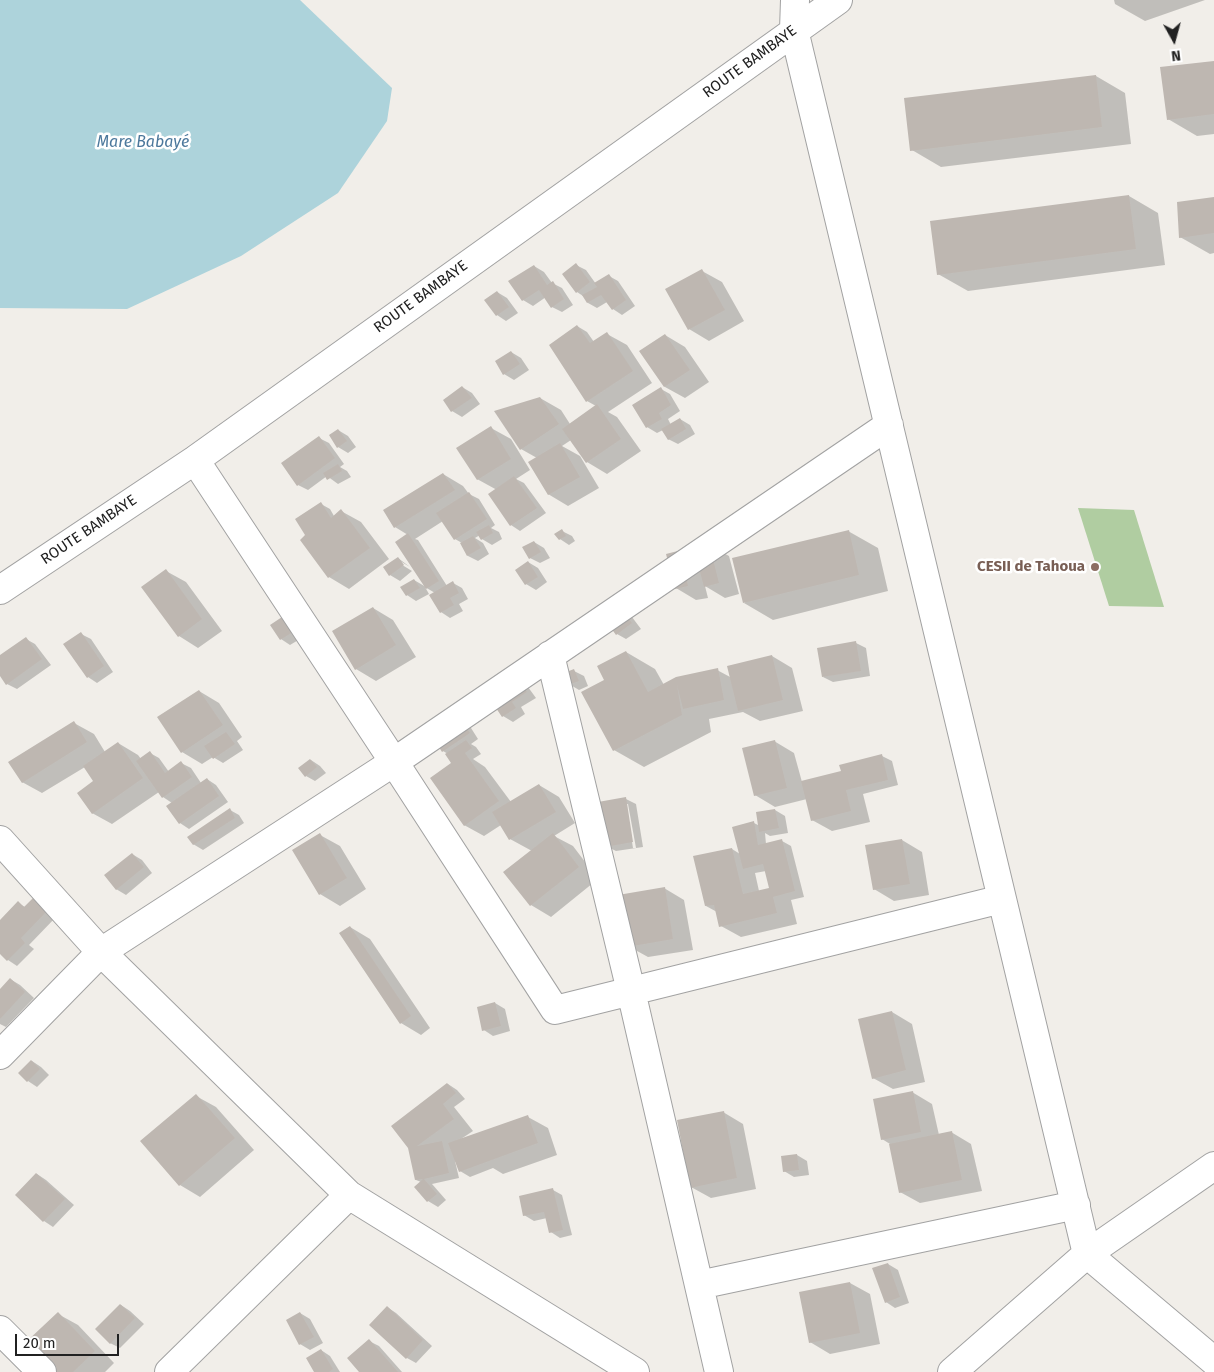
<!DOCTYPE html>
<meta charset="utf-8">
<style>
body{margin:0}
#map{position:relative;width:1214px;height:1372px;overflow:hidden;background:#f1eee9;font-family:"Fira Sans",sans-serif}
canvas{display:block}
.north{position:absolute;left:1149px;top:15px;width:50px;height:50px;-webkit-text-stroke:4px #fff;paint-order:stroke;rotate:173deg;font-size:14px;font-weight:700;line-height:20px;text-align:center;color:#212121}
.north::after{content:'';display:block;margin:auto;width:18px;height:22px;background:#212121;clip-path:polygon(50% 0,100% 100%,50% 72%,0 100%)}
.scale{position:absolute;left:15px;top:1334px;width:104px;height:22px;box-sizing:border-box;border:2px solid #212121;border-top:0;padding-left:6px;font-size:15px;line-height:18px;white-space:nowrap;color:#212121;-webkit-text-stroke:4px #fff;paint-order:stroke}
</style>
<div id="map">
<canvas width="1214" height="1372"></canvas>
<div class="north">N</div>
<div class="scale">20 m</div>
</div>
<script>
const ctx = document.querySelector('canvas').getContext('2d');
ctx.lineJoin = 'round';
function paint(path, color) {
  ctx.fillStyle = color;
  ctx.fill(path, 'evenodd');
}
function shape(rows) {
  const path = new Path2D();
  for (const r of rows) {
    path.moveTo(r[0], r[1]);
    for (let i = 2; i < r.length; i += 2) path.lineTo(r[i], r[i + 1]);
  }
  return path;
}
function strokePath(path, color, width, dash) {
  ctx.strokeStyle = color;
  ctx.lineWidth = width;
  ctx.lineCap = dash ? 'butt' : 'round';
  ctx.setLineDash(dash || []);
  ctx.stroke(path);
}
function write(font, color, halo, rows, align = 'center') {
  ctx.font = font + ' "Fira Sans",sans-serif';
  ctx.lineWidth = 5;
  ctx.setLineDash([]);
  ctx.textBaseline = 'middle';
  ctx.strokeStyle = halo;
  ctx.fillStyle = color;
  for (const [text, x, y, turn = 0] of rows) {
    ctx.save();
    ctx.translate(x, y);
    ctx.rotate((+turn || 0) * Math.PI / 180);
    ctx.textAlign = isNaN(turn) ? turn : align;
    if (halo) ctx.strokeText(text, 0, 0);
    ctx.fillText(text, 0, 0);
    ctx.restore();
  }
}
const forest = shape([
 [1078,508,1134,510,1164,607,1109,606]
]);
const water = shape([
 [0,0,300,0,392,88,387,121,338,193,241,256,127,309,0,308]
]);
const shadow = shape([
 [1114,0,1205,0,1145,21,1115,4],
 [1214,62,1214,134,1197,136,1168,119],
 [1096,76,1125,93,1131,144,941,167,912,150],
 [1129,196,1158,213,1165,265,968,291,938,274],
 [1214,198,1214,253,1210,254,1180,237],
 [576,265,586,270,596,284,609,276,618,281,635,306,622,315,613,309,607,302,597,308,588,303,583,296,577,292],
 [534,266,544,272,552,283,562,288,573,305,562,312,552,307,546,297,533,306,523,300],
 [702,271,722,282,744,321,709,341,689,329],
 [497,292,507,298,518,313,506,321,497,315],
 [577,326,587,332,594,342,607,334,627,345,652,383,608,412,617,417,641,451,607,474,587,462,571,440,562,446,580,456,599,488,568,506,548,494,537,458,521,449,540,398,561,410,570,424,596,406,587,401],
 [665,335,685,347,709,382,685,398,665,387,641,351],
 [511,352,521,358,529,370,514,380,504,374],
 [462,387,472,393,480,404,462,417,452,411,444,400],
 [661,389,670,394,680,411,668,419,671,425,680,419,690,425,695,434,678,444,668,439,663,430,657,433,647,427,634,405],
 [491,428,511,439,530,470,516,479,524,483,546,513,520,531,511,525,497,490,477,479],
 [338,430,348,436,356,447,348,453,338,447,330,435],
 [319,438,329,443,344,464,340,467,347,471,351,477,338,484,327,476,308,490,298,485],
 [443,474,463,486,469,494,479,499,495,525,491,528,499,532,502,539,492,545,482,539,480,535,475,538,483,543,489,554,478,561,468,556,462,543,455,539,443,521,415,539,418,540,447,586,453,583,462,588,468,599,459,604,463,611,450,618,441,612,435,593,425,587,429,594,416,601,407,595,414,580,426,587,408,535,395,527],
 [321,504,330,509,334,516,341,511,361,522,389,559,349,589,329,577,308,535],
 [562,531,572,536,575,541,569,545,560,539],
 [848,531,878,548,888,591,773,620,744,603],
 [534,542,544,548,550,558,540,563,530,558],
 [709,545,729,556,739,594,725,598,705,586,708,598,696,600,676,588],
 [398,558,410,567,400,561,399,563,412,571,400,581,390,575],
 [528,562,538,568,547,582,536,590,526,584],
 [166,571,186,582,222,631,198,648,179,636],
 [373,608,393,620,416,657,376,681,356,669],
 [622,611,632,617,641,629,626,639,617,634],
 [295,622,305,636,290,645,281,639],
 [81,634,91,639,113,672,97,683,88,677],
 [26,639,35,644,51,665,17,689,7,684,0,674,0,657],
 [856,643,866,648,870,676,833,682,823,677],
 [626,652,655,669,664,685,717,670,732,678,772,656,792,668,803,711,760,721,743,712,709,719,711,732,644,767,614,750,606,680],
 [574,671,584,676,588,686,579,690,569,684],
 [528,687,536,698,521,707,525,714,513,722,503,716,492,699],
 [199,691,219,703,242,737,237,741,243,750,223,763,213,757,202,764,182,752],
 [461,722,471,728,478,739,471,744,476,747,481,754,473,759,485,767,511,802,539,785,559,797,575,823,554,836,573,846,598,879,551,917,531,905,532,851,510,839,501,825,484,836,464,825,454,763,448,754,443,751],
 [74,723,94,734,105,752,118,743,138,755,141,759,150,753,159,758,169,772,181,763,191,768,201,783,207,779,216,785,228,802,189,829,180,823,172,803,163,797,159,792,112,824,92,813,95,782,85,767,42,793,22,782],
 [774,741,794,753,802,782,842,772,882,756,892,761,898,785,863,794,870,822,832,831,812,820,807,799,775,807,755,795],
 [311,760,320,766,326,773,315,781,306,776],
 [626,799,636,804,643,847,616,851,606,846],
 [626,804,628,804,636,848,633,848],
 [230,810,239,815,244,823,203,850,193,844],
 [775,810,785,816,788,833,770,836,765,833,766,844,782,841,791,846,804,897,791,900,797,924,741,937,721,926,717,912,706,906,732,849,740,854,754,823,760,826],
 [766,871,771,889,759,891,755,873],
 [320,835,340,846,366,889,340,906,320,894],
 [902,840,922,852,929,895,894,901,874,889],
 [132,854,142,860,152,873,126,895,116,889],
 [664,888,684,900,693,950,648,957,628,946],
 [34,899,43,905,56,917,29,945,34,949,17,966,8,960,0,952,0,921,18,903,25,907],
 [350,927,370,939,430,1028,421,1035,401,1023],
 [10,979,20,985,34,998,6,1027,0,1024,0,990],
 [495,1003,505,1009,510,1031,493,1036,484,1030],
 [892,1012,912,1024,925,1082,893,1089,873,1078],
 [32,1061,41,1067,49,1075,37,1087,28,1081],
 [448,1084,457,1090,465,1099,454,1107,473,1131,461,1139,528,1117,548,1128,557,1155,503,1174,493,1168,470,1177,460,1171,456,1160,455,1161,459,1178,432,1184,446,1200,438,1207,428,1201,421,1182,416,1180,410,1152],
 [912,1092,932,1104,939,1135,951,1132,971,1144,982,1191,920,1203,900,1192,890,1144,882,1139],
 [196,1096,216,1107,254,1150,200,1197,180,1185],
 [723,1112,743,1124,756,1189,711,1198,691,1187],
 [797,1155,807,1161,809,1175,794,1177,784,1171],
 [37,1174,46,1180,74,1205,53,1227,44,1221],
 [553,1190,562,1195,572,1235,560,1238,551,1232,547,1218,534,1221,524,1215],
 [888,1264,898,1270,909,1303,895,1308,886,1302],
 [850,1283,870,1294,880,1344,830,1354,810,1342],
 [121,1305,130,1311,144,1324,120,1348,110,1343],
 [387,1307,396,1313,432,1346,416,1363,407,1358],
 [300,1313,310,1319,323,1343,310,1350,300,1344,287,1320],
 [58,1314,78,1325,114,1363,105,1372,56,1372],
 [369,1341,379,1346,402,1372,361,1372],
 [321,1350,330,1356,340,1372,315,1372]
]);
const building = shape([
 [1214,61,1214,114,1167,120,1160,67],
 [1096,75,1102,127,910,151,904,98],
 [1129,195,1136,249,937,275,930,221],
 [1214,197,1214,233,1179,238,1177,202],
 [576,263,590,282,576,293,562,274],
 [534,265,547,285,553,281,564,299,551,308,539,290,522,301,508,281],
 [702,269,725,310,688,330,665,289],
 [609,274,626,300,612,310,601,295,587,303,582,295,597,287,594,283],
 [497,291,509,307,496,316,484,300],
 [577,325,590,343,607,332,633,371,586,402,549,345],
 [665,334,690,370,664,387,639,351],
 [511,351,520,364,503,375,495,361],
 [462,386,472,398,451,412,443,400],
 [661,387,671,405,659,413,662,419,646,428,632,405],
 [540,397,559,424,520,450,494,411],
 [597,404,621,439,586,463,562,429],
 [680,418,686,429,668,440,661,429],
 [491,426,511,459,477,480,456,448],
 [338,429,347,441,337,448,329,435],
 [319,436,335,458,297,486,281,463],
 [560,443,580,477,548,495,528,462],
 [338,464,342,471,327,480,323,473],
 [443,473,455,490,394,528,383,510],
 [514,476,537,508,510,526,488,494],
 [469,492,487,519,454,540,436,513],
 [321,502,331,518,341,509,370,548,328,578,300,540,305,535,295,519],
 [489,525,493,533,481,540,476,532],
 [562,529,566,536,559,540,554,534],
 [849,530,859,575,743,603,732,558],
 [408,533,439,581,426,589,395,542],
 [473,536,481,548,467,556,460,543],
 [534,541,541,552,529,559,522,547],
 [709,543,719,583,704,587,700,572,686,576,688,586,675,589,666,554],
 [398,557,404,565,389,576,383,567],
 [528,561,538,577,525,585,515,570],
 [166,569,202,619,178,637,141,587],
 [414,579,420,588,406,596,400,587],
 [453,581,459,593,450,598,454,605,440,613,429,595],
 [373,607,396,645,355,670,332,631],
 [622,610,632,623,616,635,606,621],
 [285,615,296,630,280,640,270,625],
 [81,632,104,666,87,678,63,644],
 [26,637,42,659,6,685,0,676,0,655],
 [856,641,861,671,822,677,817,648],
 [626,651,648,692,676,677,718,668,724,700,683,709,677,685,682,715,613,751,581,692,604,680,597,666],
 [772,655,783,700,738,711,727,666],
 [574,669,579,681,568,685,564,673],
 [518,680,527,692,512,702,516,708,502,717,490,699],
 [199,690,223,725,181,753,157,717],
 [74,721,87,742,22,783,8,762],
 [461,721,470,733,442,752,434,739],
 [226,732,235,744,213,759,204,746],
 [466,740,472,748,465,753,499,801,464,826,430,778,451,763,445,754],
 [775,740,787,788,754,796,742,748],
 [118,742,143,778,92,814,77,793,93,781,83,766],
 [150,751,165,773,181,761,192,777,162,798,136,761],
 [882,754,888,780,846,790,851,811,811,821,801,781,841,771,839,765],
 [310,759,317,767,305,777,298,768],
 [207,778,219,796,179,824,166,806],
 [539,784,556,812,509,840,492,812],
 [626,797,633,842,605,847,598,802],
 [230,808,235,818,193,845,187,837],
 [775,809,779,828,759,832,756,812],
 [754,821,758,845,782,839,795,891,773,897,777,913,719,927,714,905,705,906,693,856,732,848,743,894,769,888,763,864,743,869,732,827],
 [320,833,347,878,319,895,292,850],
 [553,833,579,867,530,906,503,872],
 [902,839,910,884,873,890,865,845],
 [132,853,144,867,116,890,104,875],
 [665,887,673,939,627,947,618,895],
 [33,898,47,911,21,938,25,943,7,961,0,954,0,920,18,901,24,907],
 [350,926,411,1016,400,1024,339,933],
 [10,978,25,992,0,1019,0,989],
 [495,1002,501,1026,482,1031,477,1007],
 [892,1011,906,1070,872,1079,858,1019],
 [31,1060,40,1069,27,1082,18,1073],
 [447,1083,456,1093,443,1104,454,1119,417,1146,442,1141,449,1173,424,1179,437,1194,427,1202,414,1187,423,1179,415,1180,408,1148,391,1126],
 [913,1091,921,1132,881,1140,873,1099],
 [196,1094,235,1138,179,1186,140,1141],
 [724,1111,737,1178,690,1188,677,1120],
 [528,1115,538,1143,459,1172,448,1143],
 [952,1131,962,1180,899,1193,889,1144],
 [797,1154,799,1170,783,1172,781,1156],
 [36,1173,65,1199,43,1222,15,1195],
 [553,1188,563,1230,549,1233,544,1212,523,1216,519,1196],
 [888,1263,900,1297,885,1303,872,1268],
 [850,1282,860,1333,809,1343,799,1292],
 [120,1304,135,1318,110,1344,95,1329],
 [387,1306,423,1340,406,1359,369,1325],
 [58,1312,95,1351,73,1372,54,1372,26,1342],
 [300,1312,314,1337,299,1345,286,1320],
 [369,1339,398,1372,359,1372,347,1358],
 [321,1349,333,1369,329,1372,314,1372,306,1358]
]);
const minor = shape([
 [795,0,794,30,1087,1254,1214,1361],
 [195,460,394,762,555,1010,1002,899],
 [0,590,195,460,838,0],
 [550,655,631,991,719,1372],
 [0,840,101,952,349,1195,635,1372],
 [0,1055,101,952,394,762,889,425],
 [699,1285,1076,1205],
 [0,1330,42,1372],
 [169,1372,349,1195],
 [952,1372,1087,1254,1214,1166]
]);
const markers = [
 [1095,567,5,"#8d6e63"]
];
const streetNames = [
 ["ROUTE BAMBAYE",750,62,-36],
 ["ROUTE BAMBAYE",421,297,-36],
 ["ROUTE BAMBAYE",89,530,-34]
];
const educationNames = [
 ["CESII de Tahoua",1085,567]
];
const waterNames = [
 ["Mare Babayé",143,143]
];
paint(forest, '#b0cda1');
paint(water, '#add3db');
paint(shadow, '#0003');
paint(building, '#beb7b1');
strokePath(minor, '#a2a2a2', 30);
strokePath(minor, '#fff', 28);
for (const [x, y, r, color] of markers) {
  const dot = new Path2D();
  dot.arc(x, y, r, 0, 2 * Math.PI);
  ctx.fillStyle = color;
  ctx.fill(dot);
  strokePath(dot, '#fff', 2);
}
write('15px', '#212121', '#fff', streetNames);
write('bold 15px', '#785e54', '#fff', educationNames, 'right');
write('italic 16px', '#4c789c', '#fff', waterNames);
</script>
